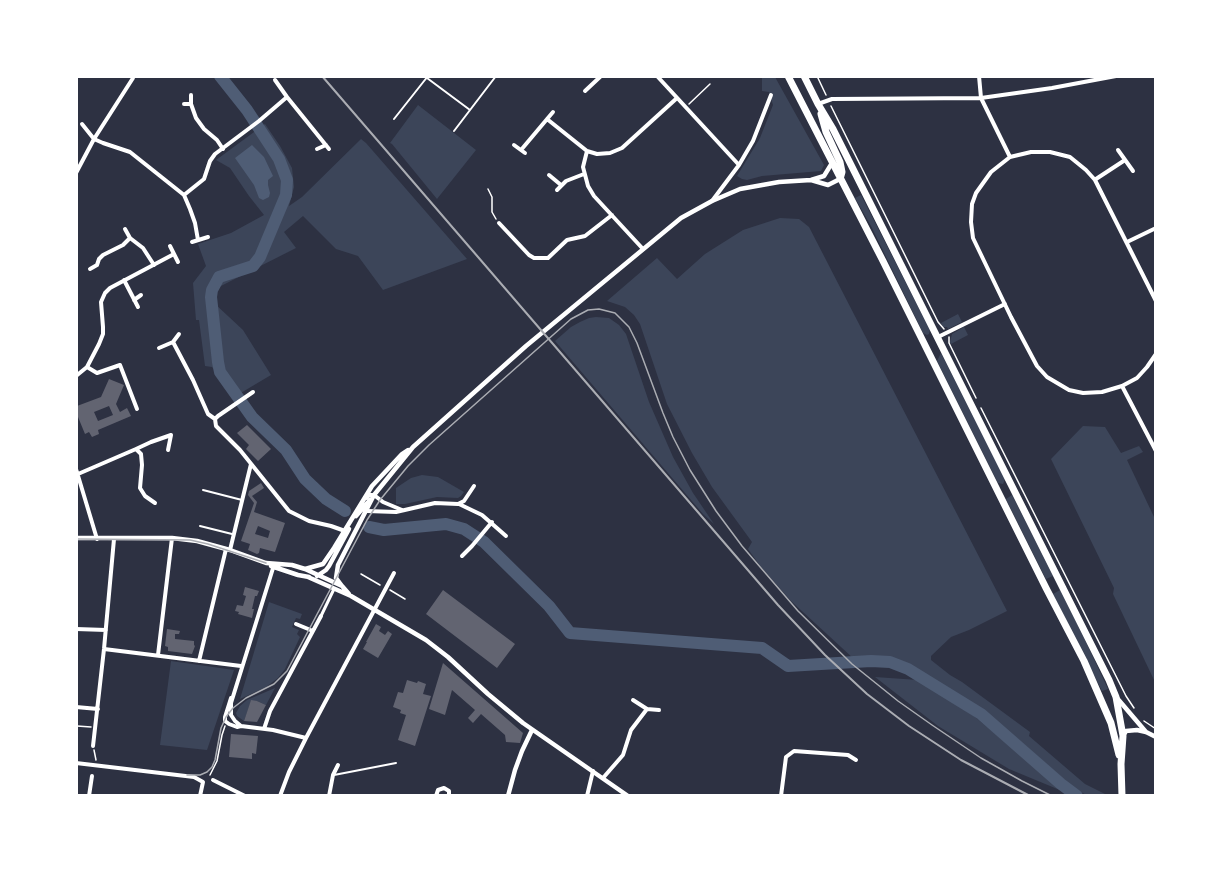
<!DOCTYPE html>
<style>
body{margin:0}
#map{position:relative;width:1232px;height:872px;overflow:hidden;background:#2d3142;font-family:"Source Serif 4",serif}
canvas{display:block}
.frame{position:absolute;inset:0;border:78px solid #fff;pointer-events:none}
</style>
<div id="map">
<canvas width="1232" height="872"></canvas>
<div class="frame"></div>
</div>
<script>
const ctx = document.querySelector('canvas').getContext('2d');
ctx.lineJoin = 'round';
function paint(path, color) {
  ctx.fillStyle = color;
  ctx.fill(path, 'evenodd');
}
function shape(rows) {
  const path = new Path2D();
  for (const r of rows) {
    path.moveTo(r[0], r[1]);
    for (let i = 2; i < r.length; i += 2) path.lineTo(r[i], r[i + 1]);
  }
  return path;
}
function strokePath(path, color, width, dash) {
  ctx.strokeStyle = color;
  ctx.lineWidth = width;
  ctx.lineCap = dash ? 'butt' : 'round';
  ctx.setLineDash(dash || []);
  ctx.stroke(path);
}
const green = shape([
 [762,77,775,77,824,165,821,171,762,176,747,180,742,179,737,176,760,138,773,105,769,92,762,91],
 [418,105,476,150,437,199,392,144,390,143],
 [265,124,280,146,292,168,294,187,289,206,302,197,361,139,366,143,467,259,383,290,358,256,336,249,303,216,284,232,296,248,217,288,214,303,243,330,271,375,234,397,212,367,205,366,199,320,196,320,193,283,206,266,198,244,231,233,264,215,249,196,230,168,216,160],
 [861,195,930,330,929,334,927,335,923,333,871,226,855,198],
 [780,218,799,219,809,227,1007,611,969,630,951,637,931,656,931,660,950,675,962,682,1030,732,1029,736,1085,784,1107,795,1086,795,1071,786,1026,746,988,715,910,666,901,662,885,658,854,659,791,601,761,567,748,549,752,542,712,487,692,453,667,404,640,324,634,315,625,307,607,301,657,258,677,279,705,254,743,230],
 [958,314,962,322,948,329,947,327,943,327,941,323],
 [596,317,609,318,619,325,626,334,649,402,673,457,693,493,714,524,703,514,555,341,571,327,580,322,589,318],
 [964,327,968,335,951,344,950,342,952,334],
 [941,353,1005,479,1003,484,998,483,937,361],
 [1083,426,1105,427,1121,453,1139,446,1143,452,1127,460,1155,519,1155,682,1113,594,1114,588,1051,459],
 [422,475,438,477,464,492,461,496,458,498,437,497,405,504,396,504,396,488,411,478],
 [1012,495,1053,576,1046,579,1006,499],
 [1060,590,1084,638,1108,689,1102,691,1053,594],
 [269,602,302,614,300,619,296,618,292,627,299,630,297,634,300,637,285,669,278,678,266,687,240,699],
 [171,661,234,670,207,750,160,745],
 [875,677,918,680,975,717,1067,793,1009,769,938,726],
 [275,688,266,705,257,701,251,701,244,721,237,716,236,713,240,706,247,700]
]);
const water = shape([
 [252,145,264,157,273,176,268,180,268,185,270,193,269,197,263,200,259,198,254,185,235,158]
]);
const river = shape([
 [220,76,247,110,279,159,287,180,286,195,260,257,253,266,219,277,212,290,211,297,218,362,220,372,252,417,286,450,305,479,326,499,345,511],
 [369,527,384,530,446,524,464,529,484,542,549,606,570,633,762,648,788,666,871,661,890,662,908,669,981,714,1061,784,1077,796]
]);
const building = shape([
 [109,379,124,385,116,404,120,412,127,408,131,416,98,430,99,434,92,437,89,432,85,434,78,417,76,418,77,406,101,397],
 [109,406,113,415,98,421,94,412],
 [247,425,271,449,258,461,246,449,249,445,237,433],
 [261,483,264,488,252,496,257,502,254,512,285,523,275,552,260,548,259,553,257,554,248,550,250,544,241,541,254,503,248,495,249,491],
 [258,526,270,531,268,538,255,534],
 [245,587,259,591,257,596,255,596,252,609,254,609,252,618,238,614,239,612,235,611,237,605,243,606,246,596,243,595],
 [443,590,515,644,497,668,426,614],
 [376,624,381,627,379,631,385,635,388,631,392,634,378,658,363,649,367,642,366,642],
 [167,629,180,631,179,634,175,634,175,639,194,641,194,645,195,646,192,654,168,651,168,647,165,646],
 [443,663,523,733,520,743,506,742,505,735,481,714,473,723,468,718,475,710,452,690,445,715,429,709],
 [407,680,417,683,418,681,426,684,423,694,431,696,415,746,398,740,406,715,400,713,401,710,393,707,398,692,403,693],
 [251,700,257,701,266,705,257,722,244,721],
 [231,734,258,736,256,754,252,753,252,759,229,757]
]);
const path = shape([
 [817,76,826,95],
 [689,104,710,84],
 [831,106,938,322,944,329],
 [488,189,492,197,492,212,496,219],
 [949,337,949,343,976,398],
 [981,408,1126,696,1134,708],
 [361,574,380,585],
 [390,590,405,599],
 [1144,721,1156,729],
 [77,726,91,727],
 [94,750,96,760],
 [210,775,217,761,222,735,225,726]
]);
const service = shape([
 [427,78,470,110],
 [394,119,428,76],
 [454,131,496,76],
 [203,490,242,500],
 [200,526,232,534],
 [334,775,396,763]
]);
const pedestrian = shape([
 [321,616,334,589]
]);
const minor = shape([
 [657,76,739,165],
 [979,76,981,98,1010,157],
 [275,80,287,97,329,149],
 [585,91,601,76],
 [191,95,191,104,196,118,204,129,217,140,223,149],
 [184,104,191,104],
 [818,104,832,99,981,98,1052,88,1116,76],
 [547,119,587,151,597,154,610,153,622,148,677,98],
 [82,124,94,139,103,143,130,152,184,195,190,209,195,223,198,240],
 [514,145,525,153],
 [317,149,326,145],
 [521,150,553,112],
 [1118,150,1133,171],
 [587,151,583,167,588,186,594,196,643,249],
 [76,173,94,139,133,78],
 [549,175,561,185],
 [1096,179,1125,160],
 [557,190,566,181,584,174],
 [184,195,204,179,210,161,215,154,259,121,287,97],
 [712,201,739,165,753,141,771,95],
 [499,223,529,255,534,258,548,258,567,240,585,236,612,215],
 [125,229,130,238,143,248,154,265],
 [192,242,208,237],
 [1127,242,1156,228],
 [170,246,178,262],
 [90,269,97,265,99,259,103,255,123,245,130,238],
 [124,280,138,307],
 [134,300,141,295],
 [1156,301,1095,180,1086,170,1070,157,1050,152,1031,152,1010,157,991,172,976,193,972,204,971,222,973,238,1011,317,1037,366,1047,377,1069,390,1083,393,1102,392,1122,386,1137,378,1147,367,1156,354],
 [938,337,1005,304],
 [173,342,193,380,208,414,215,419],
 [159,348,173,342,179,334],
 [87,367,97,373,120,365,137,409],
 [76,376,87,367,99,344,103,334,103,327,101,302,105,293,110,288,174,254],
 [1122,386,1156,451],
 [253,392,218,416,215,419,216,426,240,450,289,511,309,521,331,526,345,531],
 [136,449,151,442,171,435,168,450],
 [76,469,97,539],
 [78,474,136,449,141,454,142,465,140,488,145,496,155,503],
 [367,498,369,495,374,495,383,502,402,510],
 [459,504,482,515,506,536],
 [367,511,396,512,435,503,458,504,464,501,474,486],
 [230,550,251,464],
 [462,556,472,546,492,522],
 [296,624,313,631],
 [76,629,106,630],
 [104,649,241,666],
 [158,655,172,538],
 [199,661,226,549],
 [231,698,225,717,225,721,229,724,237,727,241,726,273,730,306,738],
 [633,700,647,709,659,710],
 [76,707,98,709],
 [241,726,235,721,231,715,231,703,274,565],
 [264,729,270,711,321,616],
 [93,746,104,649,114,539],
 [76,763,194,777,203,782,200,796],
 [603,778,623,755,631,730,647,709],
 [213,780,245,796],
 [89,796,92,776],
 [280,796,289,772,306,738,394,573],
 [329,796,333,775,338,765],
 [436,796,438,790,444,788,449,791,449,796],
 [587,796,593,771],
 [781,796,786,757,794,751,848,755,856,760]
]);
const tertiary = shape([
 [811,180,828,185,840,179],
 [356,516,370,500],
 [76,538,172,538,197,541,230,550,266,563,292,565,305,569,342,586,349,594],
 [271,566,298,575,309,577],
 [305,569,323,564,334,548,372,486,402,454,408,450],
 [317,576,326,570,329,566,349,529],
 [308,577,351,596,426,640,448,657,488,694,523,723,628,796],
 [342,586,336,578,338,565,374,495,413,447,526,346,681,218,712,201,740,189,779,182,811,180,824,176,832,163],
 [1117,698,1146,732],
 [1123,736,1126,731,1137,730,1146,732,1156,737],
 [508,796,515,770,522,751,532,730]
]);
const trunk = shape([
 [788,76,883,261,1046,588,1084,661,1111,723,1119,755],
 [804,76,818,104,833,129,1109,680,1116,697,1123,736,1121,764,1122,796],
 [821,114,826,132,840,162,842,172,840,179]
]);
const tram = shape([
 [76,539,190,540,208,544,266,563],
 [187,775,200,775,207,772,212,767,215,760,221,728,226,717,233,708,246,698,274,684,287,671,367,520,380,500,408,466,429,445,571,319,588,310,599,309,615,313,629,327,637,343,663,413,673,437,690,470,716,511,742,546,798,611,852,664,898,701,932,725,981,758,1022,781,1052,796]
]);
const rail = shape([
 [322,76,778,605,825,655,867,694,909,726,961,760,1030,796]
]);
paint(green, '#3c4559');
paint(water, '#4f5d75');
strokePath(river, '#4f5d75', 12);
paint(building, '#626471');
strokePath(path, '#fff', 1.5);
strokePath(service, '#fff', 2);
strokePath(pedestrian, '#fff', 3);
strokePath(minor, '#fff', 4);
strokePath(tertiary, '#fff', 4.5);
strokePath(trunk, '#fff', 7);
strokePath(tram, '#abadb3', 1.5);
strokePath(rail, '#abadb3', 2);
</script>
